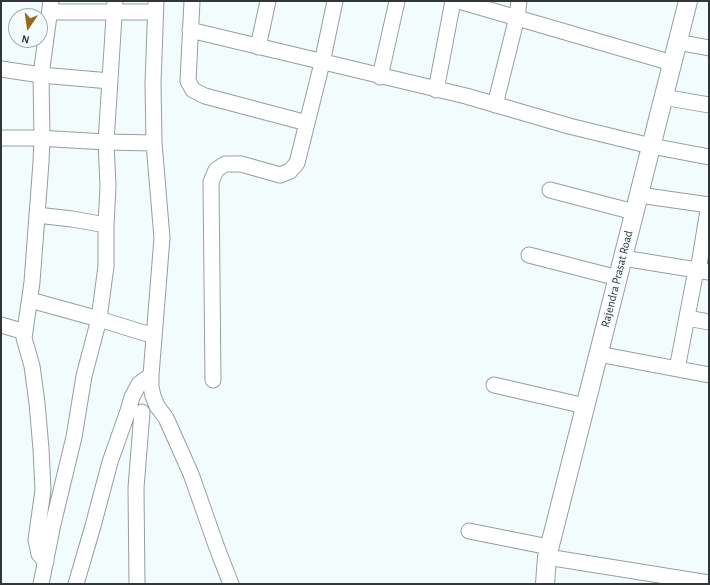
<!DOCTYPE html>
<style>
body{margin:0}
#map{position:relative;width:710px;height:585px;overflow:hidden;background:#f3fcfc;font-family:"Alegreya Sans",sans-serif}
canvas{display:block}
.frame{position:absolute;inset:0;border:2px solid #333636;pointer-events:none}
.north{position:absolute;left:8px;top:8px;width:40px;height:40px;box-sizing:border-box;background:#f3fcfc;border:1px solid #a6adad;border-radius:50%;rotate:193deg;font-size:11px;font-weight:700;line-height:16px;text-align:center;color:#333636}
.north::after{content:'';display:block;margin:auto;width:14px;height:18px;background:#9b671e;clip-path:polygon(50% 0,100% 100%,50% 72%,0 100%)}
</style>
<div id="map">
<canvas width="710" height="585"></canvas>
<div class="frame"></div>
<div class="north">N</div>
</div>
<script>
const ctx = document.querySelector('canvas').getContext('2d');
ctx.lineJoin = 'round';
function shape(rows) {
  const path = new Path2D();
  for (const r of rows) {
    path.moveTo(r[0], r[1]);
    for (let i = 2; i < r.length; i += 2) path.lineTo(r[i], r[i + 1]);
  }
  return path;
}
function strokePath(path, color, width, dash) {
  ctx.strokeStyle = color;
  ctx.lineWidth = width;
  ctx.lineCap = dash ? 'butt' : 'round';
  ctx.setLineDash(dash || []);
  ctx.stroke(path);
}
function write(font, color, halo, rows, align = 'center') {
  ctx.font = font + ' "Alegreya Sans",sans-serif';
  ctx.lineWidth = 3.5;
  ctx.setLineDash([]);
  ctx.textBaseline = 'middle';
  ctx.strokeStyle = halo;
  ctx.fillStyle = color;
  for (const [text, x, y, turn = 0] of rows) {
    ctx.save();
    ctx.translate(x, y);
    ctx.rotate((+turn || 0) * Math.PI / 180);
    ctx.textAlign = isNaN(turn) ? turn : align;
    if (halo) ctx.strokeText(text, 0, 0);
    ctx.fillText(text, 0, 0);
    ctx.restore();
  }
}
const minor = shape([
 [156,1,153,83,154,143,162,238,151,375,151,387,153,396,157,406,166,418,191,474,217,548,231,584],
 [192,1,188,81,193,90,205,96,307,123],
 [459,1,672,63],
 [50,12,155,12],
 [190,30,466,96,569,126,651,146,709,157],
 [677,42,709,48],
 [258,47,268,1],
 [1,69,41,75,110,81],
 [380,77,397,1],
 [436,90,453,1],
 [663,97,709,105],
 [495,105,517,17,519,1],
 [1,138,37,138,106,142,154,143],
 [550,190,634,212],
 [639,195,709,205],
 [37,215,72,219,106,225,108,186,106,142,115,1],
 [529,255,618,278],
 [623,258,709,272],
 [698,271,709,204],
 [30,300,99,319,154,336],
 [687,318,709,322],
 [1,325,25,332],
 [598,354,709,375],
 [677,369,696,270],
 [213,380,211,182,216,170,225,164,241,164,280,175,290,171,297,163,322,63,335,1],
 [494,385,585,406],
 [469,531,549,547],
 [547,557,709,583],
 [46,562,39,554,36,540,43,490,41,449,37,403,32,366,24,338,32,282,41,162,42,138,41,75,51,1],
 [41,584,53,524,74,437,84,376,99,319,106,266,106,225],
 [76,584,93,526,110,462,128,411,132,397,139,384,151,375],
 [137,584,136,488,142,412]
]);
const tertiary = shape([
 [545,584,547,557,688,1]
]);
const streetNames = [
 ["Rajendra Prasat Road",617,279,-76]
];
strokePath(minor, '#969f9e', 17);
strokePath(tertiary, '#969f9e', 20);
strokePath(minor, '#fff', 15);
strokePath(tertiary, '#fff', 18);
write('12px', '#333636', '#f3fcfc', streetNames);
</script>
